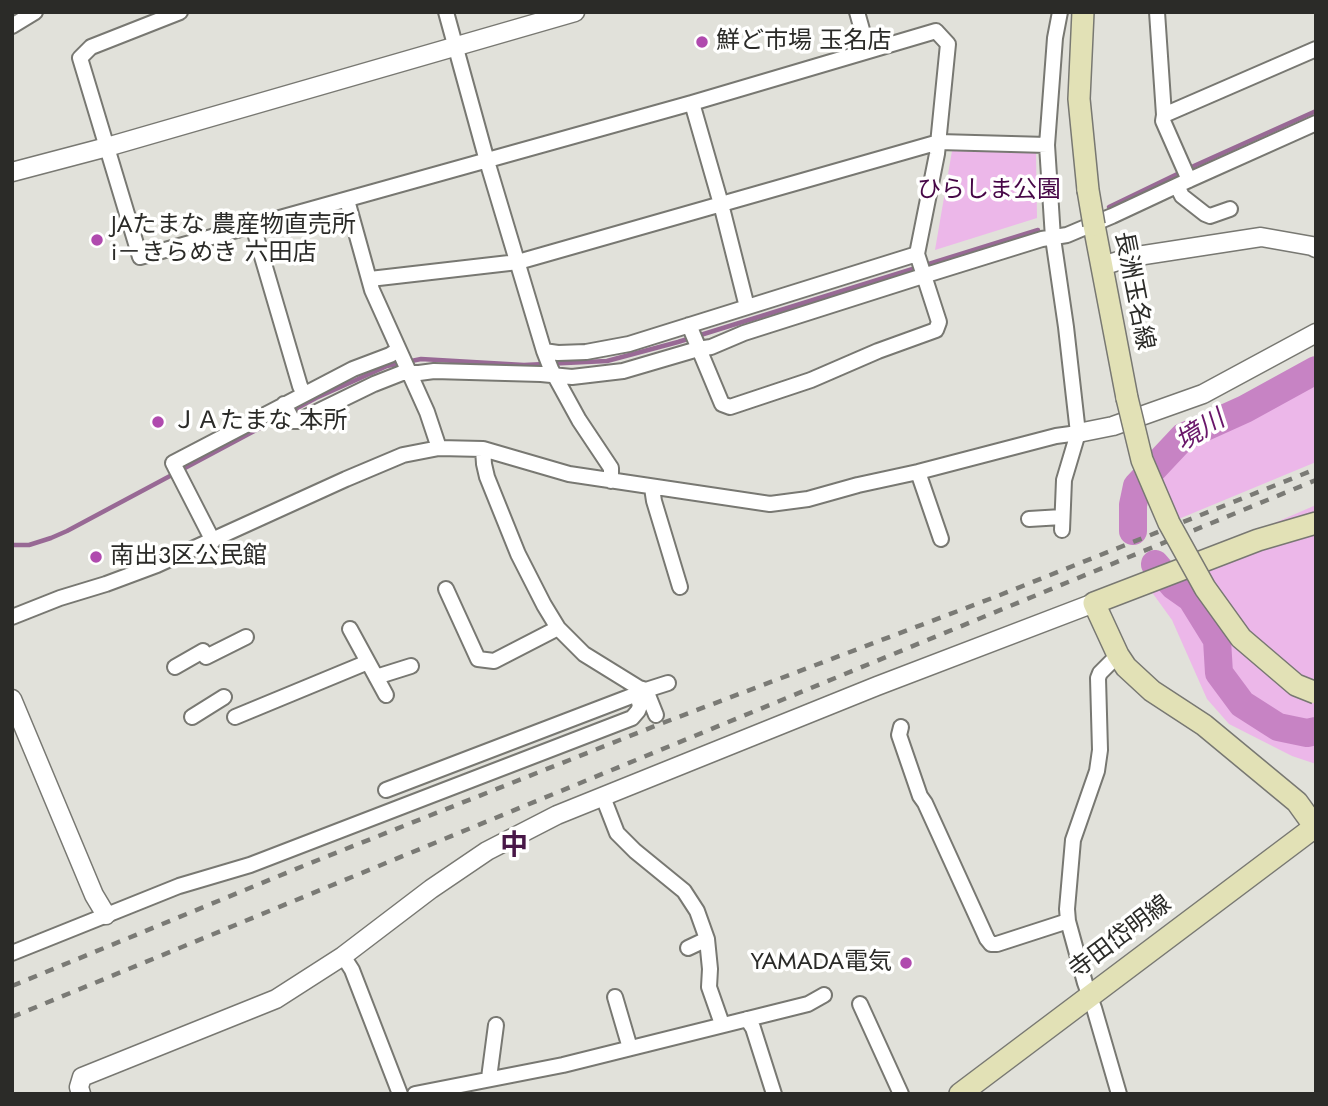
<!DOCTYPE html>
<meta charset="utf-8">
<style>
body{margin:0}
#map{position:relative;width:1328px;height:1106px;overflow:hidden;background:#e1e1da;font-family:Jost,sans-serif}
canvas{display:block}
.frame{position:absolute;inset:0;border:14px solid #2b2b28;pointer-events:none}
</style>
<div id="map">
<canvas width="1328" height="1106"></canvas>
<div class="frame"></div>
</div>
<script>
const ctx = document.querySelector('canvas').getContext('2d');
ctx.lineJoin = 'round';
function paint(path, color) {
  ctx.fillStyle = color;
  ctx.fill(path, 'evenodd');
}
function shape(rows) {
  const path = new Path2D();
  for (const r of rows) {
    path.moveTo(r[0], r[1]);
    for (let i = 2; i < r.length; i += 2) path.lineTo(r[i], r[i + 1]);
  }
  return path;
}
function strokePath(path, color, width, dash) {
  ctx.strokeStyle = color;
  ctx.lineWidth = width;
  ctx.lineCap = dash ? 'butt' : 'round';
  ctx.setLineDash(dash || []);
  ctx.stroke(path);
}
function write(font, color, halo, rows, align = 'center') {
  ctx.font = font + ' Jost,"Noto Sans JP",sans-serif';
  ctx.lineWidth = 7;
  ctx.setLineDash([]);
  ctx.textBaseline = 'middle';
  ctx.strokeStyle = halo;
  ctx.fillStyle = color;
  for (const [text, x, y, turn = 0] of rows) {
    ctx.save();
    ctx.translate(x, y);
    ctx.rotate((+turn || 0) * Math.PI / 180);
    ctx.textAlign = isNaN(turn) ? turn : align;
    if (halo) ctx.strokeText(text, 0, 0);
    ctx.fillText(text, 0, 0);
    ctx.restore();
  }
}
const green = shape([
 [952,151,1036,152,1037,218,935,250],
 [1316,370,1316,462,1169,523,1134,479,1183,437,1245,409],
 [1316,505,1316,764,1292,756,1229,724,1207,699,1172,620,1146,584,1189,560]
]);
const stream = shape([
 [1109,207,1196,165,1316,111],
 [12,545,29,545,51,538,67,531,316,398,387,366,421,359,524,365,607,361,678,342,1038,230]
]);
const river = shape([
 [1133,531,1133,505,1137,486,1183,437,1245,409,1316,370],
 [1155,564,1174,586,1191,598,1217,640,1219,673,1242,704,1278,727,1307,733,1316,731]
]);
const minor = shape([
 [180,12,91,47,80,58,140,257,692,103,936,31,948,44,937,154,917,254,629,344,586,352,558,353,544,351],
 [446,12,487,161,544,351,551,369,579,420,611,468,611,481],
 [857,12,868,51],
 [1060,12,1055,38,1047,145,1053,238,1066,327,1078,433,1064,480,1062,530],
 [1157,12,1164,115,1316,49],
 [12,26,35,12],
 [692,103,721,204,747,307],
 [1164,115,1163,121,1189,180],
 [1177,186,1182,196,1205,214,1210,216,1230,209],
 [347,200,372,290,427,412,439,448],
 [253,226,300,386,304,394],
 [370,279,518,262,939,142,1047,145],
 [689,325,722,404,730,407,811,380,878,351,936,330,939,322,917,254],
 [284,404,293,421,298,421,374,384,402,373,419,373,434,371,541,374,572,377,623,371,698,349,711,347,744,333,923,276,1042,239,1067,235,1112,216,1189,180,1316,123],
 [483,449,484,464,487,477,518,554,544,605,558,628,584,654,639,688,646,690,668,683],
 [918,472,941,539],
 [652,488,654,501,680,587],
 [1029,519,1062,517],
 [213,541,173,463,353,369,390,355,398,350],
 [446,589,478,659,494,661,558,628],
 [12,617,60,598,106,584,157,565,346,479,403,455,439,448,483,449,569,474,770,504,808,499,858,485,918,472,1056,436,1078,433],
 [350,629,386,695],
 [1118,655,1100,673,1098,678,1100,750,1097,771,1073,840,1067,909,1068,921,1085,983,1094,1008,1119,1094],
 [206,657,246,637],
 [175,667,203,651],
 [376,677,411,666],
 [646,690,656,715],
 [192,717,224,697],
 [235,717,368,662],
 [901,727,899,735,920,796,925,803,987,939,991,944,997,944,1068,921],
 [386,790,637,694],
 [603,797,617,833,635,851,684,891,697,911,707,939,710,969,709,987,722,1024],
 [688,948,707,939],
 [12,953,179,886,250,865,632,718,638,711,640,706,637,694,639,688],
 [343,956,352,970,400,1094],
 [615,997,630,1048],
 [860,1004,901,1094],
 [747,1019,753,1028,774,1094],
 [489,1078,496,1025],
 [415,1094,563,1065,808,1004,824,995]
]);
const tertiary = shape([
 [12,172,107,147,575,12],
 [1102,266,1131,257,1261,237,1312,246,1316,248],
 [1078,433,1113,426,1203,394,1316,333],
 [12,699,94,895,106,915],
 [81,1094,79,1087,82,1077,276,999,343,956,431,889,487,851,557,815,877,686,1094,603]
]);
const secondary = shape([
 [1083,12,1079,99,1088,190],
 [1094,225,1127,398],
 [1315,827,1297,802,1204,725,1152,691,1126,667,1118,655,1094,603,1258,540,1316,523],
 [960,1094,1316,826]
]);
const rail = shape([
 [12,986,308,864,660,724,995,597,1316,469],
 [12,1017,1316,480]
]);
const secondaryBridge = shape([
 [1088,190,1094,225],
 [1127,398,1142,460,1169,523,1205,588,1241,638,1296,685,1316,693]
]);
const markers = [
 [702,42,7,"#b04aae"],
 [97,240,7,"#b04aae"],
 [158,422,7,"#b04aae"],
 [96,557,7,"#b04aae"],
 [906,963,7,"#b04aae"]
];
const poiNames = [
 ["鮮ど市場 玉名店",716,42],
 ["JAたまな 農産物直売所",111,226],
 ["i－きらめき 六田店",111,254],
 ["ＪＡたまな 本所",172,422],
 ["南出3区公民館",110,557],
 ["YAMADA電気",892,963,"right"]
];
const parkNames = [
 ["ひらしま公園",989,191]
];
const streetNames = [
 ["長洲玉名線",1133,291,79],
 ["寺田岱明線",1121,938,-37]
];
const waterNames = [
 ["境川",1201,432,-32]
];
const quarterNames = [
 ["中",514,847]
];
paint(green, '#ecb7e9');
strokePath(stream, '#986995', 4.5);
strokePath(river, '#c783c4', 28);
strokePath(minor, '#787872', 18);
strokePath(tertiary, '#787872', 21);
strokePath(secondary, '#787872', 24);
strokePath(minor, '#fff', 14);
strokePath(tertiary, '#fff', 18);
strokePath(secondary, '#e2e1b6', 21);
strokePath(rail, '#7a7a75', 4.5, [9, 9]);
strokePath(secondaryBridge, '#787872', 24, []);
strokePath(secondaryBridge, '#e2e1b6', 21);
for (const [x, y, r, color] of markers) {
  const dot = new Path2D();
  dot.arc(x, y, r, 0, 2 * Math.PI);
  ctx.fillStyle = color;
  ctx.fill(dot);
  strokePath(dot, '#fffffe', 2.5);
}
write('24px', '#2b2b28', '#fffffe', poiNames, 'left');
write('24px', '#470747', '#fffffe', parkNames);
write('24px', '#2b2b28', '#fffffe', streetNames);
write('italic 26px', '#691669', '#fffffe', waterNames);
write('bold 28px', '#481747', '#fffffe', quarterNames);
</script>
